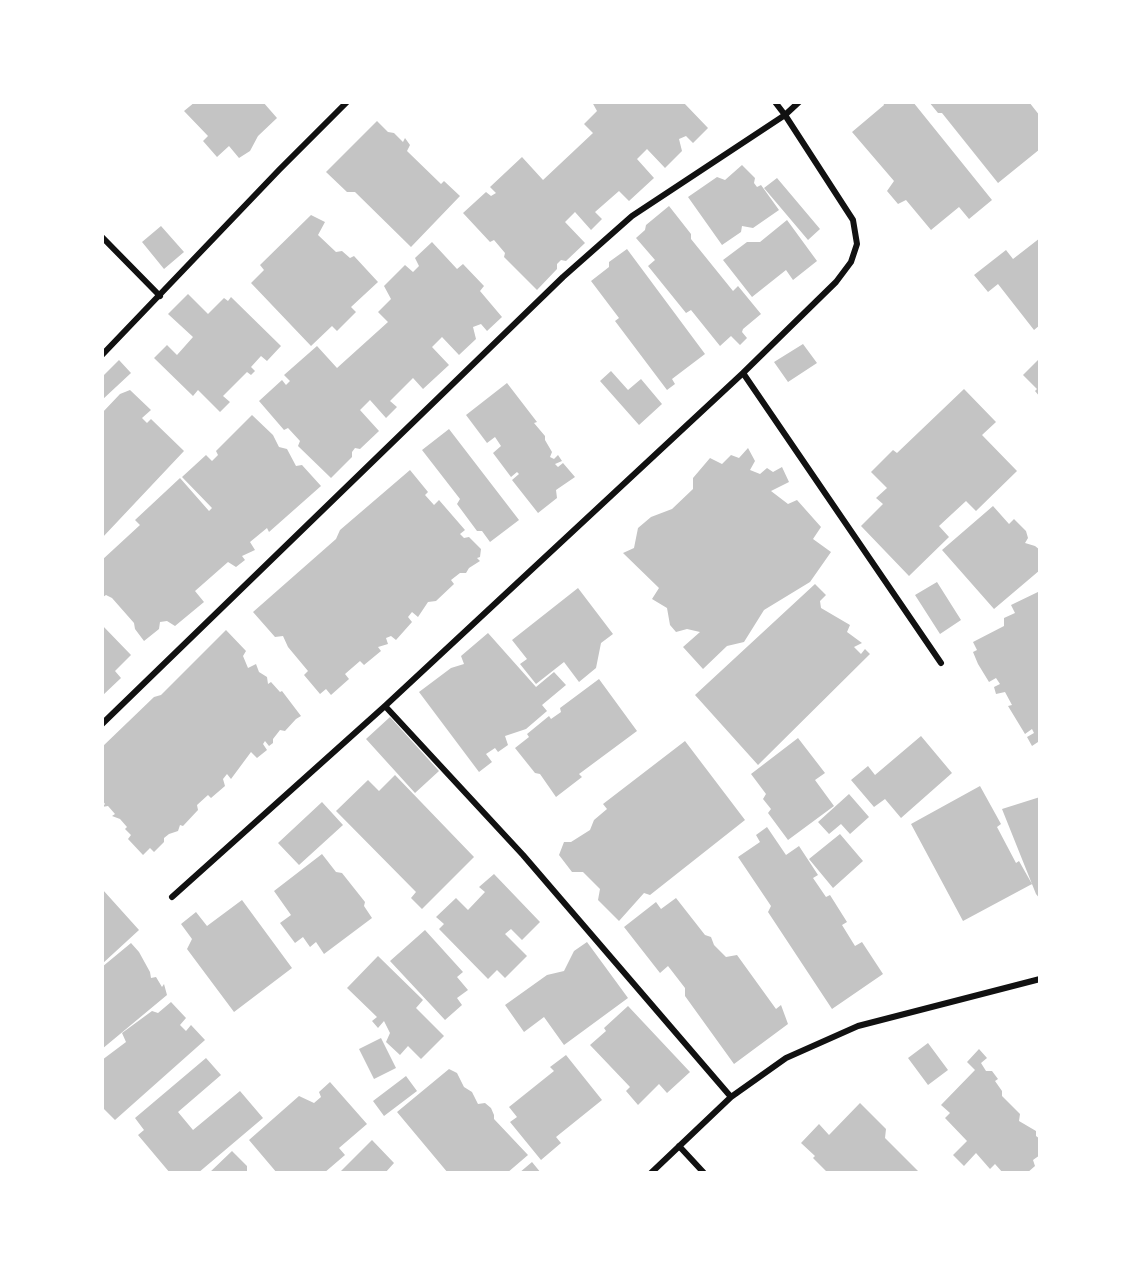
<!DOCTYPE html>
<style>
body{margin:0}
#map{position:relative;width:1142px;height:1275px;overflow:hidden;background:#fff;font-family:Merriweather,serif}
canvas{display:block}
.frame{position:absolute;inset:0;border:104px solid #fff;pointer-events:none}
</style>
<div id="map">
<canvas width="1142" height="1275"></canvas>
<div class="frame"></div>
</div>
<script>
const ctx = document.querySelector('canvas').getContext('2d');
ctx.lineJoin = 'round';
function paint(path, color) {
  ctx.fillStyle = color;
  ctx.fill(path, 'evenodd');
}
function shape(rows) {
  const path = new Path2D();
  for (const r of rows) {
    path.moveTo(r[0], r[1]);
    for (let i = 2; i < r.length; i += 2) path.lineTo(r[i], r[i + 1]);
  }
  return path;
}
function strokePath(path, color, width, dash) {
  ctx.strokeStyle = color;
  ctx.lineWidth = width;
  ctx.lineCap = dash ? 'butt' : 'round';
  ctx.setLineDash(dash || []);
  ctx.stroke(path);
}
const building = shape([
 [195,102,263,102,277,118,258,136,250,151,239,158,229,146,217,157,203,141,208,136,184,111],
 [592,102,686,102,684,103,708,128,693,143,686,136,679,139,682,151,665,168,647,149,637,159,654,178,629,201,619,191,595,212,602,219,591,230,575,212,565,222,585,243,566,261,561,260,557,264,557,269,537,290,504,257,505,253,494,240,490,242,463,213,486,192,491,196,496,193,490,187,522,157,543,180,593,133,584,124,597,111],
 [883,102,913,102,992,200,969,219,959,207,931,230,906,200,898,204,887,191,894,181,852,132,884,105],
 [929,102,1029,102,1040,116,1040,149,998,183,942,113,938,113],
 [377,121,388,132,394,133,403,142,405,138,410,145,407,151,441,184,444,181,460,196,411,247,355,192,347,192,326,172],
 [742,165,755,178,754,183,757,187,761,185,779,210,753,228,742,226,741,232,722,245,688,197,717,177,725,180],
 [777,178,820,229,808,240,764,188],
 [669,206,691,234,691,239,733,291,738,286,761,314,743,329,742,332,747,338,740,345,731,336,720,346,691,310,686,313,648,266,655,260,636,238,645,230,646,225],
 [311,215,325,222,318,235,336,252,342,251,350,258,354,256,378,282,351,307,356,312,337,331,332,326,311,346,251,283,264,270,260,265],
 [787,220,817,261,793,280,786,270,752,297,723,260,747,242,760,242],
 [161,226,184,252,164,269,142,242],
 [1040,238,1040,325,1034,330,998,284,988,292,974,275,1006,250,1013,259],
 [432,242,457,269,463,264,484,286,480,291,502,317,487,331,481,324,473,327,476,339,459,355,442,337,432,347,449,365,423,389,413,378,390,401,397,407,386,418,370,400,360,410,379,431,360,449,355,448,352,452,352,457,331,478,298,446,300,441,288,428,284,430,259,401,282,380,286,385,290,381,284,375,317,346,337,368,388,322,378,312,391,299,384,286,405,265,413,272,419,266,415,258],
 [627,249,705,354,672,379,675,384,667,390,615,321,619,318,591,281,609,267,609,262],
 [188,294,208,314,224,298,228,301,231,297,281,346,267,361,261,356,251,367,255,371,251,375,247,372,223,396,230,402,220,412,198,390,193,396,154,358,167,345,177,355,193,337,168,314],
 [803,344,817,363,788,382,774,362],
 [1040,358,1040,397,1035,391,1037,389,1023,375],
 [119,360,131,373,102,400,102,377],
 [611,371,628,390,641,379,662,404,639,425,600,381],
 [507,383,537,422,534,423,545,436,545,440,552,452,550,457,554,459,558,455,562,461,555,464,558,467,563,463,575,477,556,490,557,498,538,513,512,480,519,474,517,472,511,477,493,453,501,446,495,437,487,443,466,415],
 [964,389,996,422,982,435,1017,471,976,511,966,501,939,526,949,537,909,576,861,526,883,504,876,498,887,488,871,472,893,450,897,453],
 [130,390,151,410,142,418,147,423,151,419,184,451,102,538,102,413,120,394],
 [252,415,273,435,279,447,287,449,296,466,302,465,321,486,269,532,267,528,250,542,255,550,242,556,245,560,236,567,228,562,195,591,204,602,175,626,167,621,160,622,159,629,144,641,135,629,134,623,112,598,106,595,103,597,102,596,102,560,140,525,135,520,180,478,209,511,212,508,182,477,206,455,212,461,218,455,216,451],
 [449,429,519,520,490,542,482,531,477,531,457,504,460,499,422,450],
 [748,448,755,461,750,470,760,474,767,468,773,472,782,467,789,482,771,491,788,504,797,500,821,527,813,539,831,552,810,582,764,610,744,642,727,646,703,669,683,647,700,632,687,629,676,632,670,625,667,608,652,599,659,588,623,553,634,548,638,528,651,517,672,509,693,489,693,478,710,458,722,464,731,455,739,458],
 [410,470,428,492,425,495,434,505,439,500,465,530,460,534,464,538,469,537,481,549,480,557,477,558,480,561,469,568,466,573,460,573,451,580,454,584,436,601,428,602,418,617,412,612,408,617,412,622,396,640,391,636,386,638,388,644,378,647,381,651,364,665,360,661,345,674,349,679,331,695,326,689,320,694,304,675,308,671,288,647,283,636,275,637,253,612,336,539,340,530],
 [993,506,1009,524,1014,519,1026,531,1028,538,1025,543,1035,546,1040,550,1040,570,994,609,942,550],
 [937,582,961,620,940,634,915,595],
 [815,584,826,595,820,601,821,608,850,625,847,632,862,643,854,647,861,654,865,649,870,654,758,765,695,695],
 [578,588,613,634,601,643,596,668,579,682,564,662,536,684,520,664,527,659,512,640],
 [1040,591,1040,744,1038,742,1032,746,1027,737,1034,733,1032,729,1025,734,1008,706,1012,705,1005,692,996,694,994,687,1000,684,996,678,989,682,978,664,973,652,977,650,973,642,1004,626,1004,618,1015,613,1011,605],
 [102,625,131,655,115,671,121,678,102,696],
 [226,630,246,651,243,656,248,668,256,664,259,672,267,677,268,684,271,682,280,692,282,691,301,716,296,719,285,731,280,730,273,739,273,743,269,746,265,741,263,744,267,750,257,758,251,752,231,779,227,774,223,779,225,786,211,798,208,795,197,805,198,810,183,826,180,825,178,831,169,834,164,838,164,842,154,852,150,848,143,855,128,839,131,835,125,829,127,827,120,819,112,816,115,814,108,806,102,807,105,804,102,800,102,747,154,697,161,695],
 [488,633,536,687,554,672,566,685,542,705,547,711,526,729,505,736,508,745,498,752,495,748,486,754,492,762,479,772,419,692,451,668,464,664,461,656],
 [599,679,637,731,579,774,582,777,556,797,540,774,535,773,515,748,529,737,527,734,549,716,551,719,561,712,560,708],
 [390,717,439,771,415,793,366,739],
 [921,736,952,773,901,818,885,799,874,807,851,780,868,766,875,775],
 [798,738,825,773,815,780,834,806,788,840,768,813,771,809,763,799,766,794,751,774],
 [685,741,745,820,650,895,644,893,619,921,598,900,600,889,583,872,572,872,559,855,564,842,571,842,590,830,594,820,607,809,603,804],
 [395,775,474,857,422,909,411,898,416,892,336,811,368,780,379,791],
 [980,786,1001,824,997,827,1016,863,1019,861,1032,884,963,921,911,824],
 [849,794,869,817,850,834,841,824,829,834,818,822],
 [1040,797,1040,899,1036,894,1002,809],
 [322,802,343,825,299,865,278,843],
 [767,827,786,855,799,846,818,875,813,878,826,897,830,895,847,922,842,925,855,946,862,942,883,974,832,1009,768,912,771,906,738,857,760,842,756,835],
 [840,834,863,861,833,888,809,859],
 [322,854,336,872,342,873,365,902,364,906,372,918,324,954,316,942,310,947,303,937,295,943,280,923,291,915,274,891],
 [494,874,540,922,522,940,511,929,505,934,527,956,505,978,497,970,488,979,439,929,444,924,436,917,456,898,468,910,485,892,479,887],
 [103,890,139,930,102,964,102,891],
 [676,898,705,935,711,937,714,945,726,957,737,955,776,1009,781,1005,788,1024,734,1064,685,996,685,988,668,966,660,973,624,927,656,902,661,909],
 [242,900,292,968,234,1012,187,949,192,939,181,924,196,912,207,926],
 [425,930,463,972,457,977,468,990,457,998,462,1005,445,1020,390,961],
 [587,942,628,998,564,1045,544,1017,524,1032,505,1005,547,975,564,971,574,951],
 [131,943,139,952,150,972,151,978,156,977,162,987,164,984,167,995,102,1049,102,967],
 [378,956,423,1000,416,1008,444,1036,421,1059,408,1046,400,1055,386,1042,390,1033,384,1021,378,1028,372,1021,377,1017,347,988],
 [171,1002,186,1018,180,1025,186,1031,191,1025,205,1040,115,1120,102,1107,102,1060,126,1042,122,1033,152,1011,158,1013],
 [628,1006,690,1072,667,1093,659,1084,638,1105,626,1091,630,1087,590,1045,606,1031,604,1028],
 [381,1038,396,1068,374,1079,359,1049],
 [928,1043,948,1070,928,1085,908,1058],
 [979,1049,987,1058,981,1063,986,1071,992,1071,998,1079,995,1081,1002,1091,1002,1096,1020,1114,1019,1121,1036,1131,1036,1136,1040,1139,1040,1155,1033,1160,1035,1166,1027,1173,1003,1173,995,1164,990,1169,976,1153,964,1166,953,1155,967,1141,945,1118,950,1113,941,1105,975,1070,967,1062],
 [566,1055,602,1100,556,1137,561,1143,541,1160,510,1122,517,1117,509,1107,554,1071,550,1067],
 [206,1058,221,1075,178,1112,193,1130,240,1091,263,1118,198,1173,170,1173,138,1135,144,1130,135,1118],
 [449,1069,457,1073,464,1087,472,1092,478,1104,485,1103,491,1108,494,1115,494,1119,528,1155,507,1173,448,1173,397,1112],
 [406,1076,417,1091,384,1116,373,1101],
 [330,1082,367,1124,339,1148,345,1155,324,1173,277,1173,249,1140,299,1096,314,1103,321,1097,319,1092],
 [860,1103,886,1129,885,1138,920,1173,828,1173,813,1158,815,1156,801,1143,819,1124,829,1135],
 [372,1140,394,1163,385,1173,339,1173],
 [232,1151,247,1166,247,1173,209,1173],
 [532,1162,541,1173,519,1173]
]);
const minor = shape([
 [775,102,785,115,799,102],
 [102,237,160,296],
 [102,355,279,170,347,102],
 [743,373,941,663],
 [385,706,523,855,731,1097,651,1173],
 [102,724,563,277,632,216,785,115,853,220,857,244,851,262,836,282,743,373,385,706,172,897],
 [731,1097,786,1058,858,1026,1040,979],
 [679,1146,704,1173]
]);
paint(building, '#c4c4c4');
strokePath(minor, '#111', 6);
</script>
